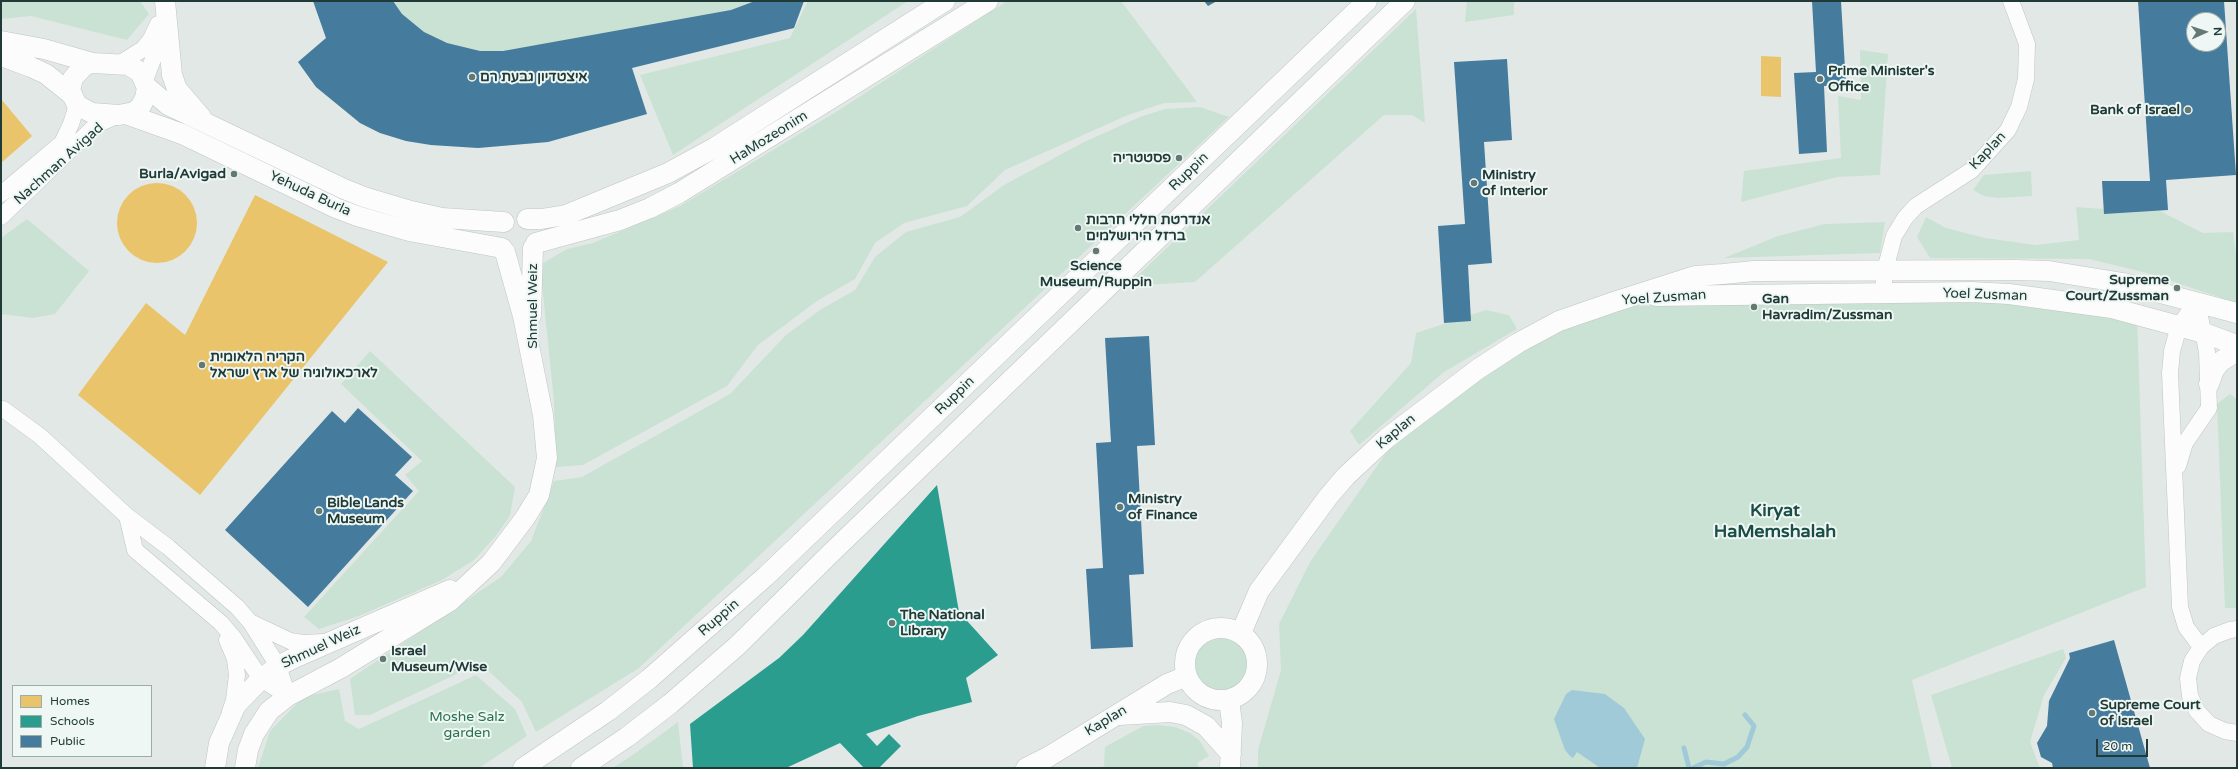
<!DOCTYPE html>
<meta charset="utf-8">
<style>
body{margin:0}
#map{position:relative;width:2238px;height:769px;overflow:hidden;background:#e2e8e6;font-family:"Varela Round",sans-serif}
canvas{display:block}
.frame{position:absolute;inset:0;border:2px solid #203b37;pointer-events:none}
.legend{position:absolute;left:12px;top:685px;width:140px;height:72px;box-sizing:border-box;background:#eff7f4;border:1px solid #9caca8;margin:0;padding:5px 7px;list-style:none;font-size:12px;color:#203b37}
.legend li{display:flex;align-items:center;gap:8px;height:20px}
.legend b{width:20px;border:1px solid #9caca8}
.north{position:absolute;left:2186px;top:12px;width:40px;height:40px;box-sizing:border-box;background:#eff7f4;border:1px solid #9caca8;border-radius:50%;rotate:87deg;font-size:11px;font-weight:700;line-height:16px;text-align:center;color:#203b37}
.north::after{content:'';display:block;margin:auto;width:14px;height:18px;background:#647874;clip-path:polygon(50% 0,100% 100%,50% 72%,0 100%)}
.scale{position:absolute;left:2096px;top:739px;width:52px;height:18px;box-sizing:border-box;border:2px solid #203b37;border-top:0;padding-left:5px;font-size:12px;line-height:14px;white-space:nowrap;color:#203b37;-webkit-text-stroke:3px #eff7f4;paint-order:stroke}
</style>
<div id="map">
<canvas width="2238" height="769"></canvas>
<div class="frame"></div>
<ul class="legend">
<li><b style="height:11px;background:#e9c46a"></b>Homes</li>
<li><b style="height:11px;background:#2a9d8f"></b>Schools</li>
<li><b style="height:11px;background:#457b9d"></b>Public</li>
</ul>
<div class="north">N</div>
<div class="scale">20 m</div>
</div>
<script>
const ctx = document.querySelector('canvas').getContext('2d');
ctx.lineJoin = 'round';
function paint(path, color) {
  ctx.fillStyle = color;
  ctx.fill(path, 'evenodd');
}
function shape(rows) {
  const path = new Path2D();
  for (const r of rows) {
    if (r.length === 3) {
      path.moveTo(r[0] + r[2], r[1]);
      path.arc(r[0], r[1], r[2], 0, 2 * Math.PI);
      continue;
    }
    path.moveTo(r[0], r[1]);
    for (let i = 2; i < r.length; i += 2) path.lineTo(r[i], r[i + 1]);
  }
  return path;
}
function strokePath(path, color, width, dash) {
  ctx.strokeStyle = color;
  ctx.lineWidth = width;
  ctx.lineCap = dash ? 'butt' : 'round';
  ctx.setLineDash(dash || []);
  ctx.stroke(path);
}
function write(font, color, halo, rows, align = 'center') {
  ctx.font = font + ' "Varela Round","Noto Sans Hebrew",sans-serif';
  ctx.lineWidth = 4;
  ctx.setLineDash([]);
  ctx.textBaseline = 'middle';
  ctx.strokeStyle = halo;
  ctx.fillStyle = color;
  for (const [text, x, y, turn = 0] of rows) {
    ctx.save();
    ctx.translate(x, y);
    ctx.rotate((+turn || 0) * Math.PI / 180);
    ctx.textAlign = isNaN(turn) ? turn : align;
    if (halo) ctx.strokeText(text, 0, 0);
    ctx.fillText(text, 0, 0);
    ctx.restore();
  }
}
const green = shape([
 [1,1,140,1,149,14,127,40,31,16,1,19],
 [313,1,804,1,632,68,647,114,548,142,478,148,431,145,406,141,380,133,360,123,316,87,298,62,326,38],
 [808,1,908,1,673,155,640,75,790,38],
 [1007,1,1121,1,1197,102,1164,103,1128,115,1005,170,967,206,904,223,875,243,855,279,817,301,758,345,727,386,583,465,556,467,554,401,540,265,567,249,593,243,680,206,836,112],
 [1467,1,1514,1,1514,15,1465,22],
 [1416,9,1425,123,1412,115,1384,115,1195,282,1127,286],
 [1860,50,1888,54,1880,175,1837,177,1741,202,1744,171,1841,158,1838,96,1861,100],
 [1200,107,1229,117,639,668,536,732,522,702,480,663,370,715,355,715,350,679,501,577,531,541,554,481,582,477,730,394,786,335,820,310,855,290,875,257,906,232,960,217,1004,185,1084,142,1140,117,1165,109],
 [2031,171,2032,196,1998,198,1984,196,1973,190,1984,175],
 [2076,207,2103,209,2154,208,2203,233,2233,232,2237,262,2237,303,2147,273,2089,259,1930,258,1917,237,1926,217,1946,228,1985,238,2036,245,2079,240],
 [27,219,89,271,55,314,33,318,1,314,1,238],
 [1885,222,1880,253,1724,258,1778,236,1825,224],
 [1980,301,2137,315,2146,587,1912,680,1932,768,1258,768,1258,750,1281,670,1279,624,1310,562,1386,453,1473,381,1549,334,1619,306],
 [1486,310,1509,315,1517,329,1444,372,1359,445,1350,431,1411,363,1416,333],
 [370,351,515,487,510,516,495,537,474,560,442,580,359,616,319,629,304,617,419,491,405,475,422,461,341,384],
 [2230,394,2237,399,2237,608,2225,608,2217,404],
 [1222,664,27],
 [2063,649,2066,658,2044,695,2030,742,2040,768,1952,768,1931,695],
 [476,675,515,709,527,736,479,768,258,768,270,731,303,697,339,689,345,721,359,729],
 [678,722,683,768,613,768,637,752],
 [1156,725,1175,727,1190,733,1200,741,1209,756,1197,763,1199,768,1100,768,1104,766,1105,747,1143,726]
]);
const water = shape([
 [1572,690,1605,694,1624,708,1645,739,1637,768,1600,768,1577,752,1573,758,1570,756,1565,750,1554,719,1566,694]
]);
const homes = shape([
 [1761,56,1781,57,1781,97,1761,96],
 [1,99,32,136,1,163],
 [157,223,40],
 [255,195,388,262,200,495,78,395,146,303,185,335]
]);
const schools = shape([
 [937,485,959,612,998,655,966,678,972,702,918,716,866,734,877,746,889,734,901,746,879,768,864,768,840,743,786,768,693,768,690,724,779,658,803,635]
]);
const public = shape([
 [313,1,393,1,402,14,424,32,447,43,480,51,503,51,731,10,755,1,804,1,794,28,632,68,647,114,548,142,478,148,431,145,406,141,380,133,360,123,316,87,298,62,326,38],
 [1204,1,1217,1,1208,6],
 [1812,1,1841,1,1846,85,1824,86,1827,152,1799,154,1794,73,1816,72],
 [2138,1,2224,1,2236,175,2166,180,2168,210,2104,214,2102,181,2150,181],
 [2194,20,2218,20,2218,44,2194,44],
 [1507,59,1512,140,1484,142,1492,263,1468,265,1471,321,1444,323,1438,226,1465,224,1454,62],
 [1149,336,1155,445,1137,446,1144,574,1129,575,1133,647,1091,649,1086,569,1103,568,1096,443,1111,442,1105,338],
 [358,408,412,457,395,475,413,491,308,607,225,530,332,411,345,423],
 [2114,640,2150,768,2053,768,2052,763,2041,757,2037,743,2047,726,2049,701,2070,658,2069,653]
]);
const stream = shape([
 [1684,748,1689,768],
 [1693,768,1706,762,1724,764,1738,757,1747,747,1754,726,1745,715]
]);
const minor = shape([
 [119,64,143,49,151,39,158,24],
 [145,80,162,36,164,25],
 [1,194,62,143,71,124,77,105],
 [1,217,96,125,119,115],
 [1883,293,1885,270,1894,236,1905,218,1916,206,1972,170,2008,130,2019,107,2026,79,2027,44,2011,1],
 [2197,301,2179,326,2172,351,2170,373,2180,607,2186,627,2201,647],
 [3,409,40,436,127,516,168,547,237,607,251,623,278,666,288,696],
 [2178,466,2185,443,2209,408,2207,352,2197,301],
 [127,516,135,550,221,623,233,637,261,679,288,696],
 [252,623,290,641,303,643,324,642],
 [2237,629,2230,630,2214,636,2201,647,2192,661,2188,678,2190,696,2197,711,2209,724,2225,731,2237,733],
 [227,640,235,659,237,675,234,700,230,712]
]);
const tertiary = shape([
 [165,1,172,75,177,89,201,117],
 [1,41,44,49,93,63],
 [1,56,31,67,46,74,71,94],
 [93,63,128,65,140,72,147,88,145,98,141,106,134,112,119,115,92,113,77,105,70,90,73,78,85,65,93,63],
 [147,87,168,105,344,189,364,197,411,211,442,218,504,222],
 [126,114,182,134,336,208,357,216,409,231,502,248],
 [527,219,541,219,566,215,668,173,714,148,945,1],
 [536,243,620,220,650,208,679,193,988,1],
 [1656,296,1972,292,2009,294,2112,308,2204,333,2237,345],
 [531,316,533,248],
 [2209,384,2214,370,2220,362,2237,351],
 [1221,664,36],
 [1241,633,1259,591,1328,497,1346,476,1387,438,1478,369,1518,343,1559,321,1614,302,1695,276,1723,274,1754,271,2016,270,2049,271,2123,283,2237,313],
 [1229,700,1232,723,1230,768],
 [1120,715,1170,712,1186,715,1206,726,1231,754],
 [215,768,219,743,236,705,261,679,278,666,296,657,450,590],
 [245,768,248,750,254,734,269,711,288,696,341,668,450,601,491,563,525,518,539,495,547,458,543,415,523,316,505,252],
 [523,768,608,711,649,679,766,576,1367,1],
 [581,768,627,737,670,704,737,646,832,552,1405,1],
 [1026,768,1048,757,1167,684,1187,676]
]);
const markers = [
 [472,77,4,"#647874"],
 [1820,79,4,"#647874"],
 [2188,110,4,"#647874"],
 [1179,158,4,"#647874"],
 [234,174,4,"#647874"],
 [1474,183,4,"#647874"],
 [1078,228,4,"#647874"],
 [1096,251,4,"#647874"],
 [2177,288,4,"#647874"],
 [1754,307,4,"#647874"],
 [202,365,4,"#647874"],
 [1120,507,4,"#647874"],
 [319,511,4,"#647874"],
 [892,623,4,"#647874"],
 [383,659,4,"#647874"],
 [2092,713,4,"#647874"]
];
const poiNames = [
 ["Prime Minister's",1828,71],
 ["Office",1828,87],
 ["איצטדיון גבעת רם",480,77],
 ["Bank of Israel",2180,110,"right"],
 ["פסטטריה",1171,158,"right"],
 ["Burla/Avigad",226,174,"right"],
 ["Ministry",1482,175],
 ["of Interior",1482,191],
 ["אנדרטת חללי חרבות",1086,220],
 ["ברזל הירושלמים",1086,236],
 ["Science",1096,266,"center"],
 ["Museum/Ruppin",1096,282,"center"],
 ["Supreme",2169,280,"right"],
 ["Court/Zussman",2169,296,"right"],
 ["Gan",1762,299],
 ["Havradim/Zussman",1762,315],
 ["הקריה הלאומית",210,357],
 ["לארכאולוגיה של ארץ ישראל",210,373],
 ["Ministry",1128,499],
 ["of Finance",1128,515],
 ["Bible Lands",327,503],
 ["Museum",327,519],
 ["The National",900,615],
 ["Library",900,631],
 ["Israel",391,651],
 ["Museum/Wise",391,667],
 ["Supreme Court",2100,705],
 ["of Israel",2100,721]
];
const streetNames = [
 ["HaMozeonim",769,138,-32],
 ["Kaplan",1988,151,-47],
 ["Nachman Avigad",59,164,-42],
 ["Ruppin",1189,172,-44],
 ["Yehuda Burla",310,194,25],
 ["Yoel Zusman",1985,295,2],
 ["Yoel Zusman",1664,298,-4],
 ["Shmuel Weiz",533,306,-90],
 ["Ruppin",955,396,-44],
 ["Kaplan",1396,432,-40],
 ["Ruppin",719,618,-41],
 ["Shmuel Weiz",321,647,-25],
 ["Kaplan",1106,721,-31]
];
const parkNames = [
 ["Moshe Salz",467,717],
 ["garden",467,733]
];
const districtNames = [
 ["Kiryat",1775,511],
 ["HaMemshalah",1775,532]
];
paint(green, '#cae2d4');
paint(water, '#a1cad8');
paint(homes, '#e9c46a');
paint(schools, '#2a9d8f');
paint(public, '#457b9d');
strokePath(stream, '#a1cad8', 5);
strokePath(minor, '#bfc5c3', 17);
strokePath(tertiary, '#bfc5c3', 21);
strokePath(minor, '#fbfcfb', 16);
strokePath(tertiary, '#fbfcfb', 20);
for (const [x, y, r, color] of markers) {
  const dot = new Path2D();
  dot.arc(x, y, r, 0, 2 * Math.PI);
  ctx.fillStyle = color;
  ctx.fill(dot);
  strokePath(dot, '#eff7f4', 1.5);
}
write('bold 14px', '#203b37', '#eff7f4', poiNames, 'left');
write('14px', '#203b37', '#eff7f4', streetNames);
write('14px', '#29734e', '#eff7f4', parkNames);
write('bold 18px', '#1b4e47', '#eff7f4', districtNames);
</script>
